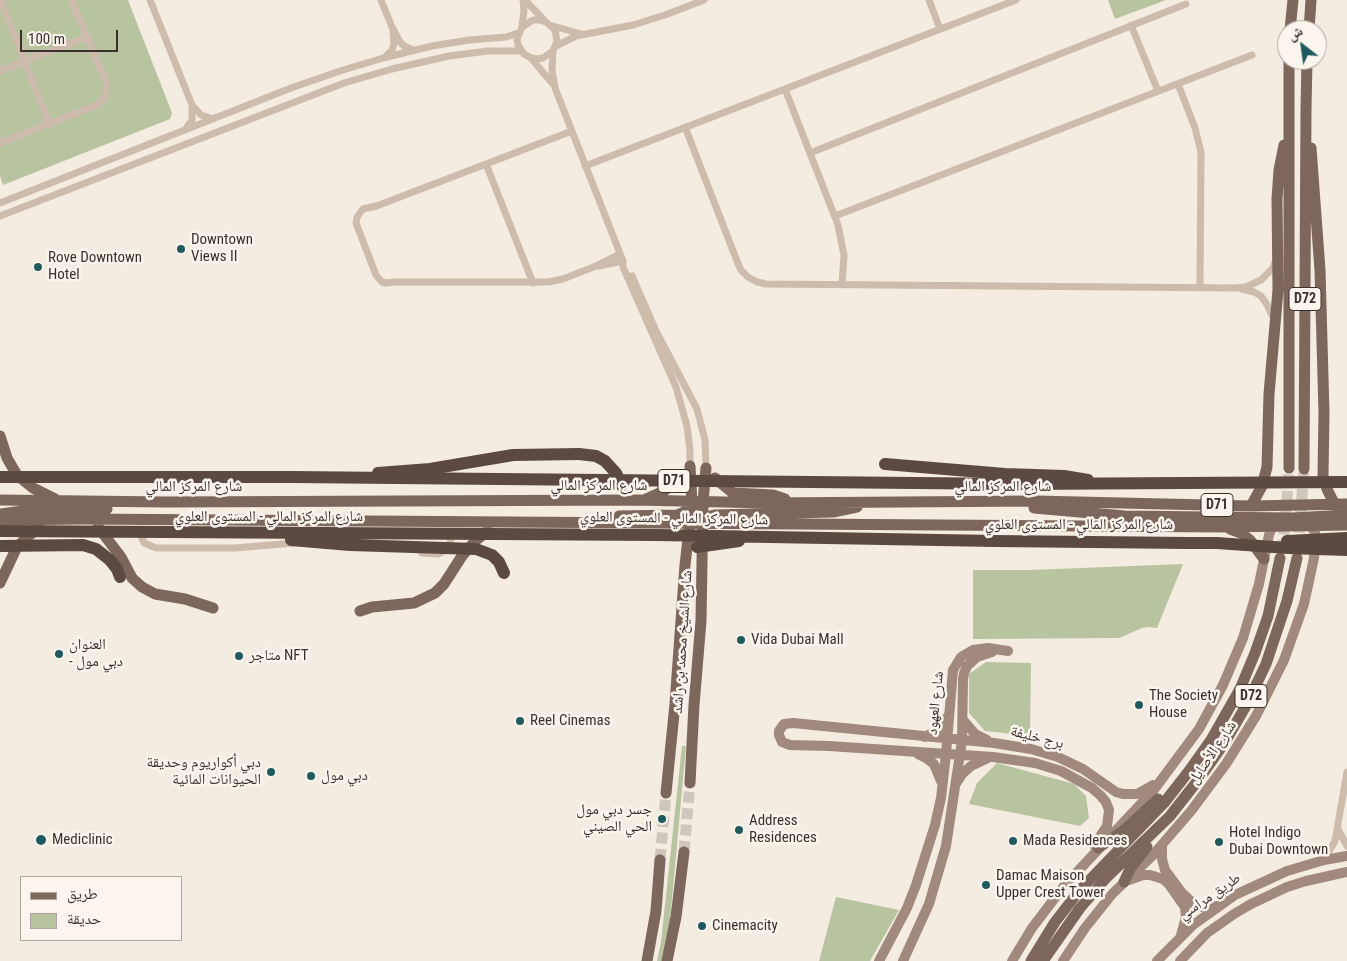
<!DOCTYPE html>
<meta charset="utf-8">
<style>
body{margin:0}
#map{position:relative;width:1347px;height:961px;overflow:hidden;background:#f4ebe1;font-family:"Roboto Condensed","Noto Naskh Arabic",sans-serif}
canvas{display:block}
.legend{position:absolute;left:20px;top:876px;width:162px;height:65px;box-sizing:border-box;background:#fbf5ee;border:1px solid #aea6a0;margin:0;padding:6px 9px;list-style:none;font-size:15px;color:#3b302b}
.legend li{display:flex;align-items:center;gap:10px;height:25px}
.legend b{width:25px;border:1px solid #aea6a0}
.north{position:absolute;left:1277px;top:20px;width:50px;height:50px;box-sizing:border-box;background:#fbf5ee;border:1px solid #aea6a0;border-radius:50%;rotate:330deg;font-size:14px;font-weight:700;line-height:20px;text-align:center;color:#3b302b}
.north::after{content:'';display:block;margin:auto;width:18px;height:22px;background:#1f5a5e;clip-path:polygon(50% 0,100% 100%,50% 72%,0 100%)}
.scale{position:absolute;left:20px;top:30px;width:98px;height:22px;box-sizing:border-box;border:2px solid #3b302b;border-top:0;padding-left:6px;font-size:15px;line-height:18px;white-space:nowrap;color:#3b302b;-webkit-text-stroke:4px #fbf5ee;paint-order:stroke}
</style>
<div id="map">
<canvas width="1347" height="961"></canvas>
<ul class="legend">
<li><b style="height:6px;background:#7d675c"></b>طريق</li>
<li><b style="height:14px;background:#b8c4a0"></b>حديقة</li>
</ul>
<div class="north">ش</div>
<div class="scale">100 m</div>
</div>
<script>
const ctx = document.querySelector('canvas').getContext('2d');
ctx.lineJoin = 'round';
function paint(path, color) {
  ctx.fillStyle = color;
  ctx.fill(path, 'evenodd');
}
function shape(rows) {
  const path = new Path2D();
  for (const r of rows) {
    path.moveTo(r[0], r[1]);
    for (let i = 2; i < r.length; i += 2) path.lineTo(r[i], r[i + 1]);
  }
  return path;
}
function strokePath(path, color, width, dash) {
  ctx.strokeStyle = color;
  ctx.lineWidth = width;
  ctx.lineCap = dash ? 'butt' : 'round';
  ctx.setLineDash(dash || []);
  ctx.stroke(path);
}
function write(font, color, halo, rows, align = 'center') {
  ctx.font = font + ' "Roboto Condensed","Noto Naskh Arabic",sans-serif';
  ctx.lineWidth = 5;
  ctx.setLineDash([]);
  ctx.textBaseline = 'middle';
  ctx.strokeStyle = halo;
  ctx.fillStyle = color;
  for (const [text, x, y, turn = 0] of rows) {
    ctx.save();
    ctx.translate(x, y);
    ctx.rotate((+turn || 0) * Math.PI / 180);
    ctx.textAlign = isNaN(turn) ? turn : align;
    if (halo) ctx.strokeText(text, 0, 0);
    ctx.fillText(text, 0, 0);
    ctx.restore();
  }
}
const green = shape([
 [0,0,128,0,172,113,170,119,3,185,0,176],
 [1108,0,1166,0,1115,19],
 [1183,564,1157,628,1149,627,1142,628,1119,638,973,639,973,570,1030,570],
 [986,662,1031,663,1030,736,985,731,969,713,969,674],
 [682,746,686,746,669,932,663,961,657,961,661,942],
 [997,763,1074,784,1086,796,1089,818,1080,826,969,804,977,783],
 [836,897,899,910,870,961,819,961]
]);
const primaryTunnel = shape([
 [1298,549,1304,469],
 [1282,551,1286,513,1289,468],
 [684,852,690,783],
 [660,860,666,793]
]);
const street = shape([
 [150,0,192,105,201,115,213,119],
 [381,0,392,27,400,42,404,46,413,50],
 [525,0,544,20],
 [929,0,940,29],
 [1,1,49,124],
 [1131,25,1158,91],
 [553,26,581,34],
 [522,27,524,11,523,0],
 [556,46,576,36,633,25,665,15,704,0],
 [553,51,543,58,537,59,531,58,524,54,518,45,517,39,522,27,533,20,540,20,546,22,555,30,557,41,553,51,552,70,555,88,623,261,623,267,676,387,687,426,690,450,690,466],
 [386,56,392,50,394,44,393,32],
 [531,58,552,83],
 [0,71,87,37],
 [1178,84,1195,128,1201,152,1200,287],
 [785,89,838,225,844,255,842,285],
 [685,127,737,261,741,270,748,277,757,282,766,284,1235,288,1246,287,1261,280,1273,268,1275,262],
 [185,130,192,120,192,105],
 [0,143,97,105,105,97,107,87,106,81,71,0],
 [810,153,1186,4],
 [486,164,533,283],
 [585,166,1016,0],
 [0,203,291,88,340,71,383,58,432,46,469,40,506,37,518,33],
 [376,206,363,209,357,217,356,223,376,275,382,282,386,283,395,282,548,282,563,279,596,266,620,254],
 [374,207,572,131],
 [0,216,344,83,392,69,449,56,488,51,521,51],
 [835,216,1252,55],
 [599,266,623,261],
 [632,276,656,331,697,409,705,440,706,468],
 [1242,289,1254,292,1261,296,1266,303,1274,319],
 [141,529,141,536,144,543,156,548,235,548,294,543],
 [422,553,438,554,448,549,451,539,448,532],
 [1339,831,1347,846],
 [1324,860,1335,841,1347,772]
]);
const secondary = shape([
 [963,720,975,734,987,740],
 [925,737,939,729,949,715],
 [918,754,926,758,934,764,941,781],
 [957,782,962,774,971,766,988,758],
 [1094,845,1107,826,1109,810,1106,802,1101,796,1092,788,1061,771,1035,763,993,757,829,746,790,745,782,742,779,735,779,731,784,724,793,723,994,743,1031,749,1058,757,1083,769,1116,792,1123,794,1137,794,1153,785],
 [1162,845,1162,859,1165,870,1182,893,1196,906,1204,907,1218,906],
 [1129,880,1143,875,1150,875,1163,879,1168,883,1185,907,1186,917,1181,935],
 [879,961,907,908,916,885,935,825,941,798,946,754,953,670,961,657,973,650,988,648,1008,651],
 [903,961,929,904,946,846,962,741,963,680,964,673,967,666,977,657,992,652],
 [1012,961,1032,928,1064,886,1153,791,1199,729,1223,685,1243,638,1259,584,1269,535,1272,527,1278,523],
 [1063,961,1085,928,1113,893,1153,855,1191,811,1226,764,1256,716,1284,660,1304,604,1314,558,1316,536,1314,530,1306,523],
 [1157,961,1193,925,1235,895,1287,871,1324,860,1347,856],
 [1180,961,1207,933,1234,914,1251,904,1287,887,1306,881,1347,872]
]);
const primary = shape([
 [1290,30,1293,0],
 [1309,30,1311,0],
 [1311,148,1320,270,1324,413,1323,476,1327,489,1335,505],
 [0,436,7,458,17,475,33,488,55,499],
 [1289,468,1289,60],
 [1304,469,1306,110,1307,60],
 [715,478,733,493,773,495,785,499],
 [646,499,664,491,681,477],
 [0,500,166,502,637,500,767,503,1035,501,1251,506,1347,504],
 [1251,506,1262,486,1267,467,1269,394,1278,290,1277,199,1279,170,1284,145],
 [1034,508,1125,516,1292,518,1347,515],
 [0,514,23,511,107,509],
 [619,516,677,515,696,507],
 [699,519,714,515,833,512,857,507],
 [0,520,81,519,1226,527,1347,525],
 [98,527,121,557,132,578,142,587,155,594,185,599,213,608],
 [1230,529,1241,533,1250,540,1264,559],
 [0,583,16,549,25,539,38,528],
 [360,611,372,607,414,603,435,593,444,584,462,556,476,540,488,531],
 [690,783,694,705,701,621,703,502,706,468],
 [666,793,675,704,685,565,692,503,690,466],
 [1098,848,1123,831,1158,799],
 [1124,882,1130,869,1147,847],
 [647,961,656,911,660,860],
 [667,961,676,917,684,852],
 [1031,961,1055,922,1079,891,1164,803,1189,771,1211,740,1240,689,1255,653,1268,616,1280,558],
 [1043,961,1080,908,1107,877,1170,816,1199,779,1225,742,1247,704,1266,664,1287,601,1297,558]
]);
const highway = shape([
 [885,464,1005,474,1064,476,1088,480],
 [378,473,430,469,513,455,579,454],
 [1188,543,1217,543],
 [110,560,117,569,120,577]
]);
const highwayBridge = shape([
 [579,454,596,456,605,461,616,473,622,486],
 [0,477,292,477,1019,484,1347,482],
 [0,531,657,535,995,541,1188,543],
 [291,540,350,545,476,549,492,555,499,562,504,573],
 [1287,541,1347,538],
 [1217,543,1288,548,1347,550],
 [0,546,83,545,96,549,110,560],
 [697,547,739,541]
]);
const markers = [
 [181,249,5,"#1f5a5e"],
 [38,267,5,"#1f5a5e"],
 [741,640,5,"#1f5a5e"],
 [59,654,5,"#1f5a5e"],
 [239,656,5,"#1f5a5e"],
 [1139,705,5,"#1f5a5e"],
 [520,721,5,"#1f5a5e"],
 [271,772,5,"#1f5a5e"],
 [311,776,5,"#1f5a5e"],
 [662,819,5,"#1f5a5e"],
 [739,830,5,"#1f5a5e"],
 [41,840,6,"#1f5a5e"],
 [1013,841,5,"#1f5a5e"],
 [1219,842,5,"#1f5a5e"],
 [986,885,5,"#1f5a5e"],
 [702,926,5,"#1f5a5e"]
];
const shields = [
 [1305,299,32],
 [674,481,32],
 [1217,505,32],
 [1251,696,32]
];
const shieldNames = [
 ["D72",1305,299],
 ["D71",674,481],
 ["D71",1217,505],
 ["D72",1251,696]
];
const poiNames = [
 ["Downtown",191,240],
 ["Views II",191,257],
 ["Rove Downtown",48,258],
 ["Hotel",48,275],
 ["Vida Dubai Mall",751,640],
 ["العنوان",69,645],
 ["- دبي مول",69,662],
 ["متاجر NFT",249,656],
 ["The Society",1149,696],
 ["House",1149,713],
 ["Reel Cinemas",530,721],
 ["دبي أكواريوم وحديقة",261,763,"right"],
 ["الحيوانات المائية",261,780,"right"],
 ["دبي مول",321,776],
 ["جسر دبي مول",652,810,"right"],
 ["الحي الصيني",652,827,"right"],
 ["Address",749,821],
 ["Residences",749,838],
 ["Hotel Indigo",1229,833],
 ["Dubai Downtown",1229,850],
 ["Mediclinic",52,840],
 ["Mada Residences",1023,841],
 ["Damac Maison",996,876],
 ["Upper Crest Tower",996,893],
 ["Cinemacity",712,926]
];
const streetNames = [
 ["شارع المركز المالي",599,486],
 ["شارع المركز المالي",194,487],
 ["شارع المركز المالي",1003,487],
 ["شارع المركز المالي - المستوى العلوي",269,517],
 ["شارع المركز المالي - المستوى العلوي",674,519,1],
 ["شارع المركز المالي - المستوى العلوي",1079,525],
 ["شارع الشيخ محمد بن راشد",683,642,-86],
 ["شارع العهود",936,703,-84],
 ["برج خليفة",1037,738,14],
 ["شارع الأصايل",1213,753,-56],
 ["طريق مراسي",1210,897,-34]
];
paint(green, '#b8c4a0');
strokePath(primaryTunnel, '#cfc6bd', 11, [11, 5.5]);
strokePath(street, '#cdbbac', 7);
strokePath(secondary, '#a18a7d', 10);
strokePath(primary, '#7d675c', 11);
strokePath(highway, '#5c4a42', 12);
strokePath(highwayBridge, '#5c4a42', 12);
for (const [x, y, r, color] of markers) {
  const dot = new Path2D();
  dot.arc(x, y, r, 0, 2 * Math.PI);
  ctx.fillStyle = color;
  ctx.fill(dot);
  strokePath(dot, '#fbf5ee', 2);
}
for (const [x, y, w] of shields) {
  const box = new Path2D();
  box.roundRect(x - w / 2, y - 11.5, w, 23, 4);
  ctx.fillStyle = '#fbf5ee';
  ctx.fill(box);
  strokePath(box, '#3b302b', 1);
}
write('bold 14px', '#3b302b', null, shieldNames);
write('15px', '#3b302b', '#fbf5ee', poiNames, 'left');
write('15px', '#3b302b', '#fbf5ee', streetNames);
</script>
